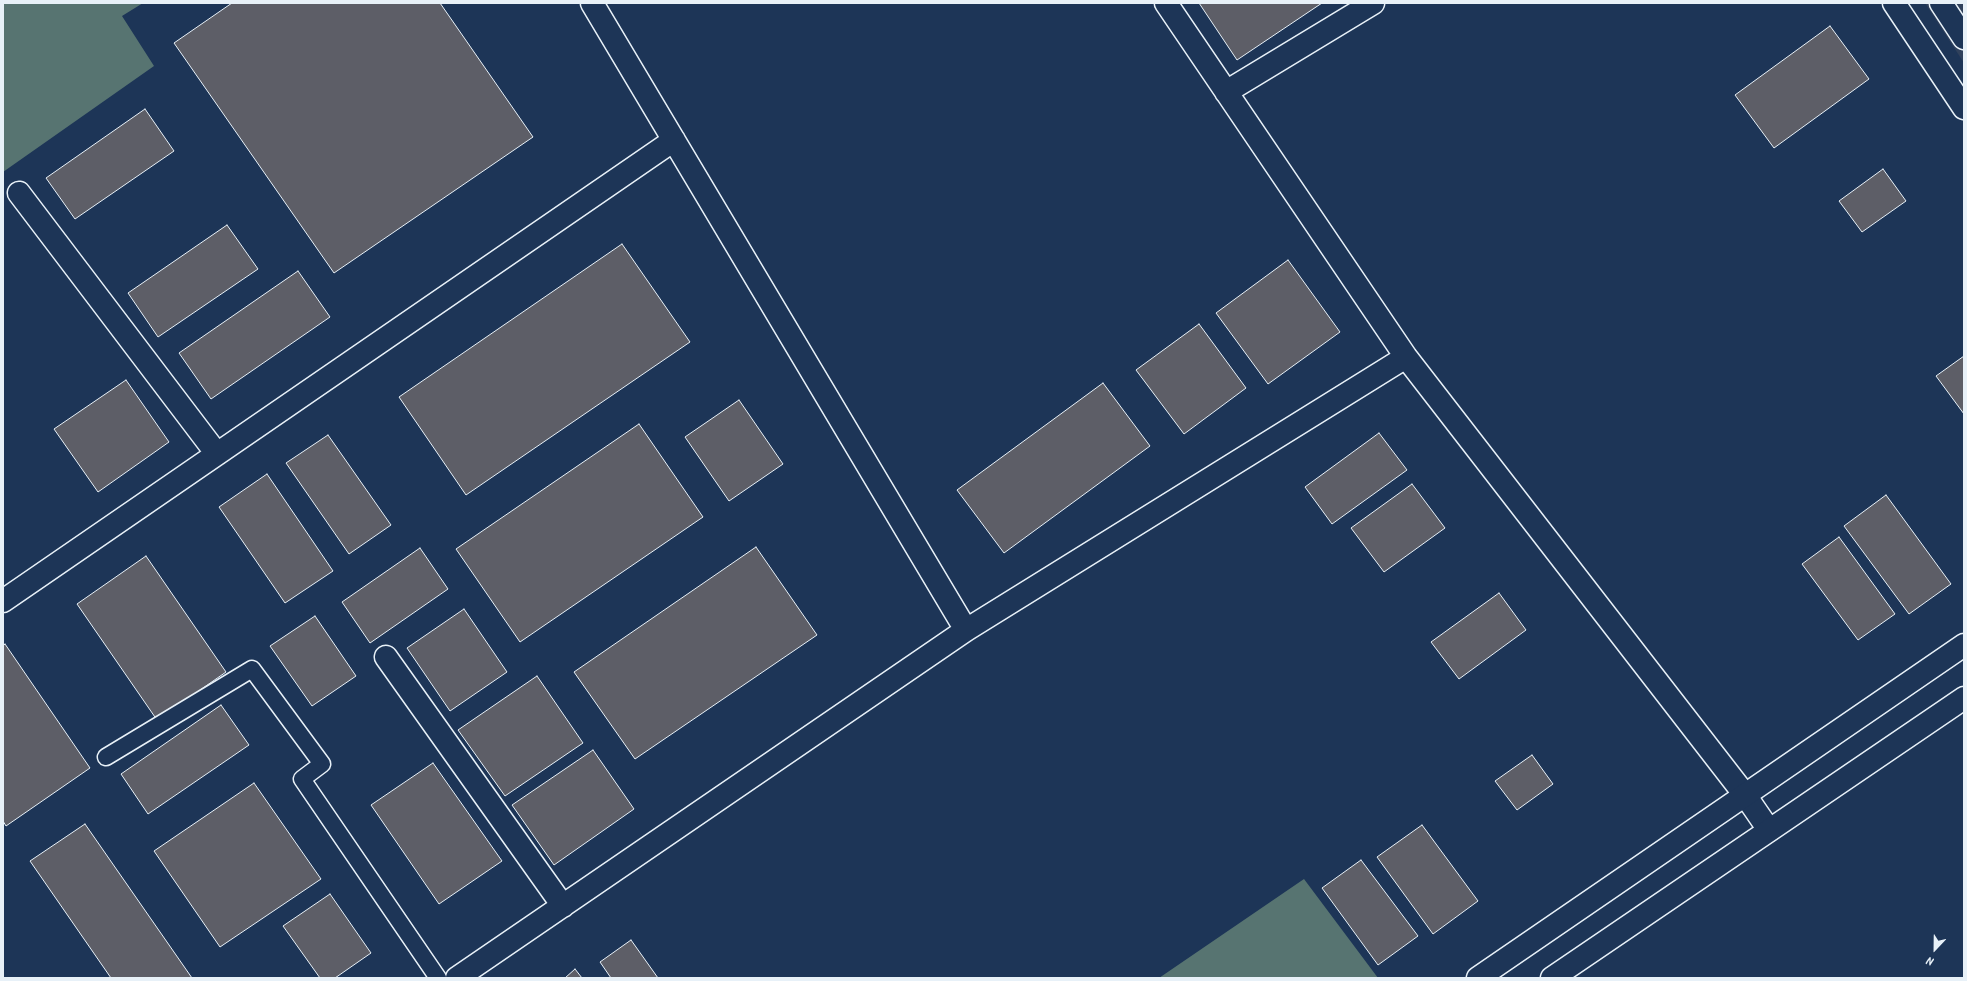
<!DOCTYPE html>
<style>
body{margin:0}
#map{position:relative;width:1967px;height:981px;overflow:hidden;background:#1d3557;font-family:Kalam,sans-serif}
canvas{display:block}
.frame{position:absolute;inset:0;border:4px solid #e8f1f8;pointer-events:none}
.north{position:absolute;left:1915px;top:929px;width:40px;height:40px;-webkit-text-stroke:3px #1d3557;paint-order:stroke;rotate:202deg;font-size:11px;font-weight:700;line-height:16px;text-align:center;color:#e8f1f8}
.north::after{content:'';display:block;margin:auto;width:14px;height:18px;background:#e8f1f8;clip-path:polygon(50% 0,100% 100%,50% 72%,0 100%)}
</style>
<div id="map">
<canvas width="1967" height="981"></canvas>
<div class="frame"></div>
<div class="north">N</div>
</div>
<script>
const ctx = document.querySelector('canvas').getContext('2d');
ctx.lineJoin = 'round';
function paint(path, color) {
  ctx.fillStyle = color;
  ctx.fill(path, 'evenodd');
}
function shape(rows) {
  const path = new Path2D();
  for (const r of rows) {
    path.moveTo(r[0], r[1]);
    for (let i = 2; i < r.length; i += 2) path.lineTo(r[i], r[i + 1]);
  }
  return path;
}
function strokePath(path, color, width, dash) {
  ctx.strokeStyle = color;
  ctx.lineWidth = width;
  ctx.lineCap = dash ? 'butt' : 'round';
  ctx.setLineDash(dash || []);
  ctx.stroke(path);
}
const built = shape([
 [1925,3,1964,3,1964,63]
]);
const green = shape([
 [3,3,143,3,122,16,154,66,3,172],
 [1304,879,1378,978,1159,978]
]);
const building = shape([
 [232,3,440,3,533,137,334,273,174,43,232,3],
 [1199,3,1322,3,1237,60,1199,3],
 [1830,26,1869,79,1774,148,1735,95,1830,26],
 [145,109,174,151,75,219,46,178,145,109],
 [1883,169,1906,201,1862,232,1839,201,1883,169],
 [227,225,258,269,158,337,128,293,227,225],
 [622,244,690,342,466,495,399,397,622,244],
 [1288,260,1340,332,1268,384,1216,313,1288,260],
 [298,271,330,317,211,399,179,353,298,271],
 [1199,324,1246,388,1184,434,1136,370,1199,324],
 [1964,356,1964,414,1936,376,1964,356],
 [126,380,169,442,98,492,54,429,126,380],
 [1103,383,1150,446,1004,553,957,490,1103,383],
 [739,400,783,464,729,501,685,437,739,400],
 [639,424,703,517,520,642,456,549,639,424],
 [1379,433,1407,470,1332,524,1305,487,1379,433],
 [328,435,391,525,349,554,286,463,328,435],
 [267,474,333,571,285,603,219,507,267,474],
 [1412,484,1445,528,1384,572,1351,528,1412,484],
 [1886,495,1951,584,1909,614,1844,526,1886,495],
 [1839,537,1895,614,1858,640,1802,564,1839,537],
 [756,547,817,635,635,759,574,672,756,547],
 [420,548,448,589,370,643,342,602,420,548],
 [146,556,226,672,157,720,77,604,146,556],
 [1499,593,1526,630,1459,679,1431,642,1499,593],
 [464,609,507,672,450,711,407,648,464,609],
 [315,616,356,676,312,706,270,646,315,616],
 [5,644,90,768,6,826,3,821,3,646,5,644],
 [537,676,583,743,505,796,458,730,537,676],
 [221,705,249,745,148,814,121,774,221,705],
 [593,750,634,809,554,865,512,805,593,750],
 [1532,755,1553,784,1517,810,1495,781,1532,755],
 [433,763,502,861,439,904,371,805,433,763],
 [254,783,321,879,220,947,154,851,254,783],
 [85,824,192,978,111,978,30,861,85,824],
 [1422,825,1478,901,1433,934,1377,857,1422,825],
 [1361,860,1418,936,1378,965,1322,888,1361,860],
 [330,894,371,953,335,978,320,978,283,926,330,894],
 [631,940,658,978,611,978,600,962,631,940],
 [575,969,582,978,565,978,575,969]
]);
const service = shape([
 [106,757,252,669,322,764,302,779,438,978]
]);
const minor = shape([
 [592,3,966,630],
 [1166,3,1406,357,1745,795,1769,830],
 [1226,92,1373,3],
 [19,193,217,454],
 [3,601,674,140],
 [386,657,563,906],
 [457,978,966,630,1406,357]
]);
const secondary = shape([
 [1894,3,1964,108],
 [1941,3,1964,38],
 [1478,978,1964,645],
 [1552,978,1964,698]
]);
paint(built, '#30415c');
paint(green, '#577471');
paint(building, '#5d5e67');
strokePath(building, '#e8f1f8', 1);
strokePath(service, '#e8f1f8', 19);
strokePath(minor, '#e8f1f8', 25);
strokePath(secondary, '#e8f1f8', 25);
strokePath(service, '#1d3557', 16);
strokePath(minor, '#1d3557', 22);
strokePath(secondary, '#1d3557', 22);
</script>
